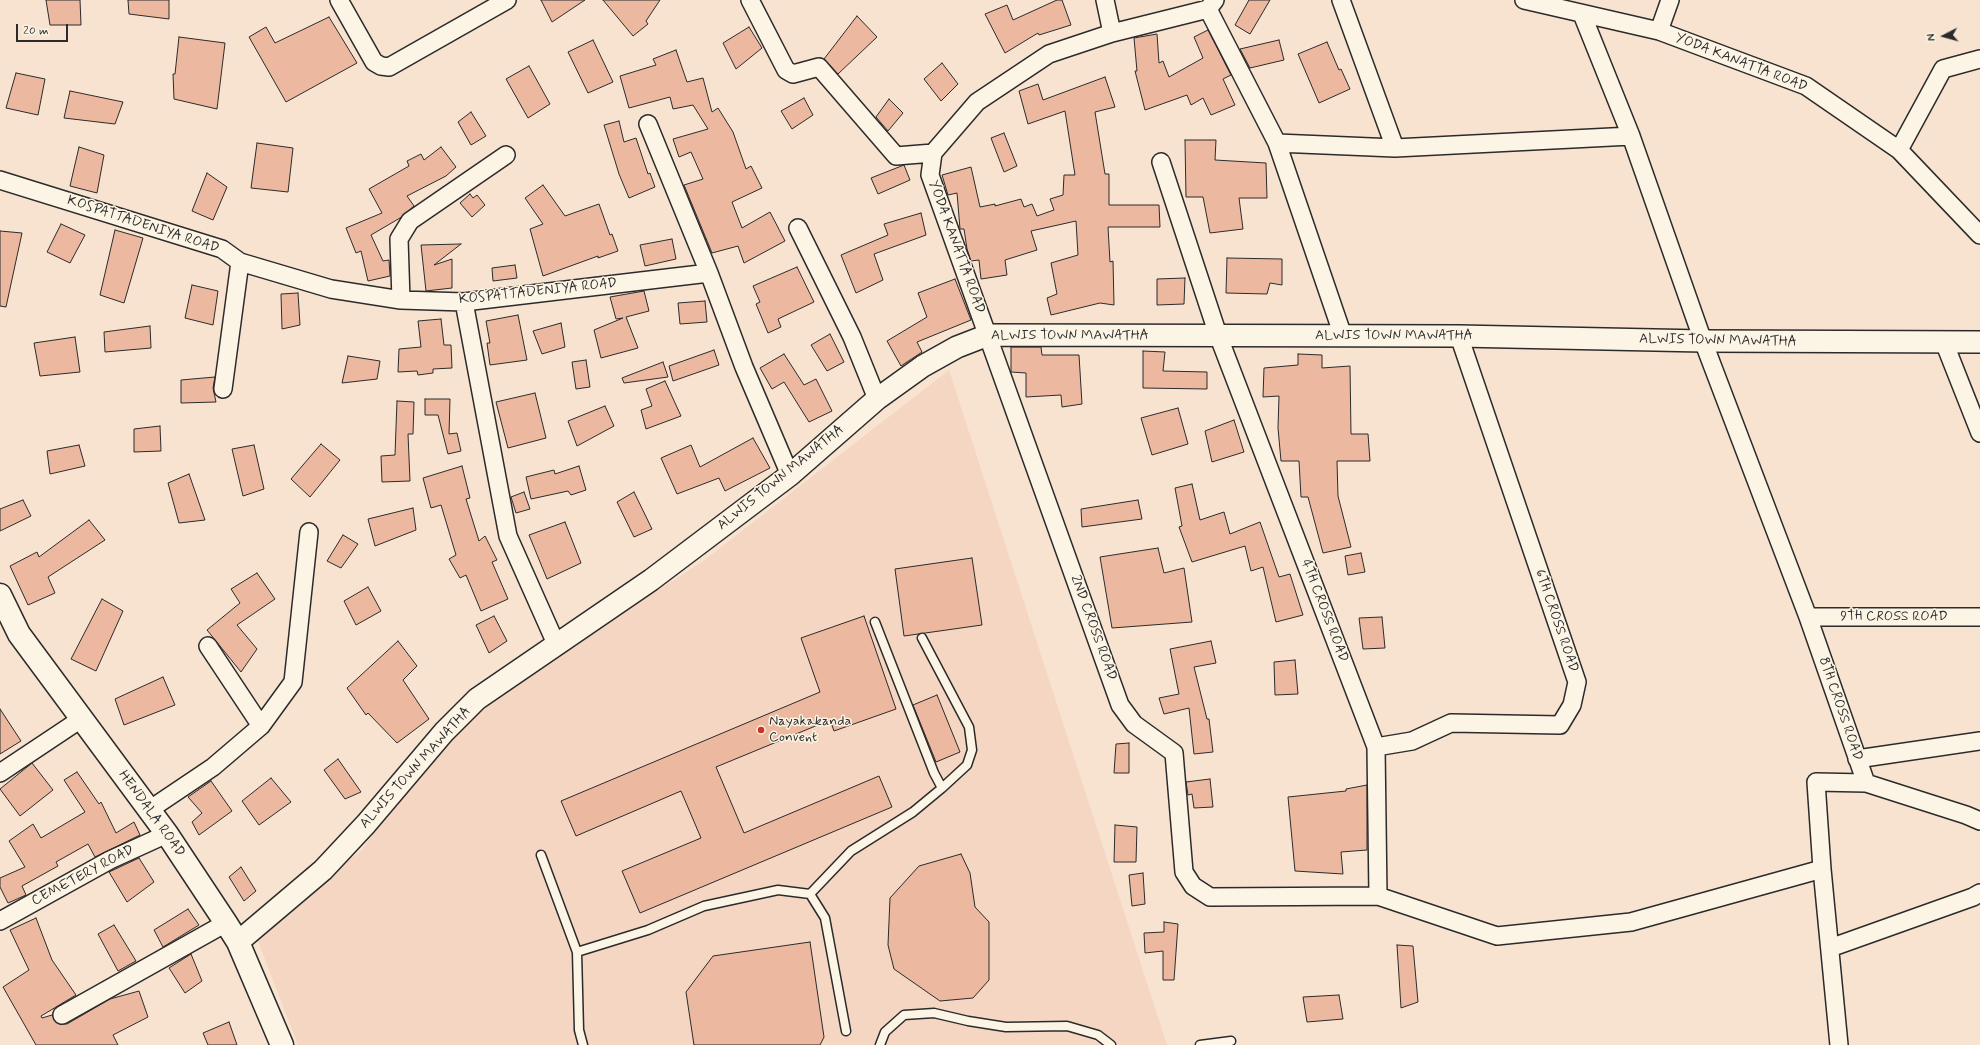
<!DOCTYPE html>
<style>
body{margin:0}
#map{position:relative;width:1980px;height:1045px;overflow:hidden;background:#f8e3d0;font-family:Mynerve,sans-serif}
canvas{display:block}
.north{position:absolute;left:1924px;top:16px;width:40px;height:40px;-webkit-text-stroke:3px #fcf5e5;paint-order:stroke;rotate:264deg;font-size:11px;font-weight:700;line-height:16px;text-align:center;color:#2b2b2b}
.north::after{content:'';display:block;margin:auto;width:14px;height:18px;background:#2b2b2b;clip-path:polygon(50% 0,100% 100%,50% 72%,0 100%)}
.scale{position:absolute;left:16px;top:24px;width:52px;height:18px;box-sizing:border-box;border:2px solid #2b2b2b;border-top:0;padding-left:5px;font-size:12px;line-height:14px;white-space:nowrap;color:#2b2b2b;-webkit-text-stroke:3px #fcf5e5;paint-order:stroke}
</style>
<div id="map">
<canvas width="1980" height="1045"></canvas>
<div class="north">N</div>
<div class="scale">20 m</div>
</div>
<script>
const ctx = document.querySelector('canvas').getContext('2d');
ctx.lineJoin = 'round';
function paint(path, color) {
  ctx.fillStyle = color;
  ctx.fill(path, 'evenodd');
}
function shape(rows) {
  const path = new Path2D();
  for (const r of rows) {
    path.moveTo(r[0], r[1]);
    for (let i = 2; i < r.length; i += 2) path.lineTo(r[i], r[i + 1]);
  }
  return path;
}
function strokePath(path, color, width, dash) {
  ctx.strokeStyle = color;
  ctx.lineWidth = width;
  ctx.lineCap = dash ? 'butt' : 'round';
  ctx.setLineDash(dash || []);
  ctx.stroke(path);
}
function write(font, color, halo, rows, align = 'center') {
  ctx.font = font + ' Mynerve,sans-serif';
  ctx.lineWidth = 3;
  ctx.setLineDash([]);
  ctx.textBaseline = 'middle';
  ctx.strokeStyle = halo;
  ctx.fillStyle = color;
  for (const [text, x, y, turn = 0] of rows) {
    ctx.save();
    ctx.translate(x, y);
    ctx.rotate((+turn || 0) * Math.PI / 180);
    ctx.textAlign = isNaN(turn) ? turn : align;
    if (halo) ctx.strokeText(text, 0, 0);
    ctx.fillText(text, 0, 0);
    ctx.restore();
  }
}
const built = shape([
 [949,370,1167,1045,298,1045,254,931,361,851,421,765,492,695,702,562]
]);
const building = shape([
 [46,0,80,0,81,25,50,25,46,0],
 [128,0,169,0,169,19,129,14,128,0],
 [541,0,585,0,552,22,541,0],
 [603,0,660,0,646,21,648,24,633,36,603,0],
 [1057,0,1062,0,1071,25,1039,35,1038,33,1005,53,985,14,1007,5,1013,20,1057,0],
 [1249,0,1270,0,1250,34,1235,25,1249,0],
 [857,16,877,37,838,74,824,59,857,16],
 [329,17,357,63,286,102,249,37,266,27,275,43,329,17],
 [749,27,762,48,736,69,723,43,749,27],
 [1208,30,1231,75,1223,79,1235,105,1211,115,1203,98,1191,105,1187,95,1145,110,1135,71,1137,71,1134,38,1157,34,1159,63,1163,61,1169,77,1203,58,1194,37,1208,30],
 [179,37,225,43,217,109,174,99,173,74,175,74,179,37],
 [593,40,613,82,588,93,568,52,593,40],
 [1279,40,1284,60,1250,68,1240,49,1279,40],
 [1327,42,1339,70,1341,69,1350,89,1319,103,1298,54,1327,42],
 [676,50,687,82,703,78,712,112,718,108,733,132,746,169,751,166,762,188,732,202,742,228,770,212,785,241,744,263,738,246,712,253,684,185,703,179,691,152,679,157,673,139,708,129,693,105,673,109,670,97,629,108,620,76,656,65,653,59,676,50],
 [942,63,958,84,941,101,924,79,942,63],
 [529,66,550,104,528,118,506,79,529,66],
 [16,73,45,79,38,115,6,108,16,73],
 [1105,77,1115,107,1095,112,1105,174,1109,174,1109,205,1159,205,1160,227,1108,227,1110,262,1113,261,1114,305,1100,303,1051,315,1047,298,1057,294,1051,263,1078,255,1076,221,1031,231,1037,250,1005,260,1007,275,981,279,979,260,971,261,967,249,964,229,960,229,957,193,948,195,942,175,971,167,980,207,995,204,995,206,1021,199,1024,207,1032,204,1037,216,1054,210,1050,199,1063,195,1064,175,1075,175,1065,111,1028,124,1019,91,1038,84,1043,100,1105,77],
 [70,91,123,102,115,124,64,118,70,91],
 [804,98,813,115,792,129,781,111,804,98],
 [889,99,903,113,888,131,876,117,889,99],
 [471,112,486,136,471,145,458,122,471,112],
 [619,121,624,142,636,138,648,174,650,173,655,187,629,198,619,174,604,125,619,121],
 [1004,133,1017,166,1004,172,991,138,1004,133],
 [1185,140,1216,140,1215,160,1266,163,1267,198,1239,198,1243,229,1210,233,1203,197,1186,197,1185,140],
 [257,143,293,148,288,192,251,188,257,143],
 [79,147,104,155,97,193,70,186,79,147],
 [441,147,456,167,446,176,407,196,414,206,400,218,371,235,383,261,389,260,390,276,368,281,361,251,356,253,346,228,382,213,369,189,409,166,407,161,421,154,424,160,441,147],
 [904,165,910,180,878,194,871,178,904,165],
 [207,173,227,187,213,220,192,211,207,173],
 [543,185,565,216,599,204,610,235,612,234,618,251,598,258,598,256,543,276,530,229,543,224,525,198,543,185],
 [470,194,473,198,477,195,485,205,472,217,460,203,470,194],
 [921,213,926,235,874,254,883,280,856,293,841,255,888,235,884,224,921,213],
 [61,224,85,235,70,263,47,252,61,224],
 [115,230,143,238,124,303,100,295,115,230],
 [0,231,22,233,6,307,0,306,0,231],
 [672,239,676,259,645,266,640,245,672,239],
 [461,244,434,265,452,259,452,288,426,291,421,245,461,244],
 [1227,258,1282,259,1282,285,1270,283,1267,294,1226,293,1227,258],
 [515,265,517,278,493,281,492,268,515,265],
 [797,267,814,302,778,319,781,327,768,333,756,304,760,302,753,286,797,267],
 [1185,278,1184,304,1157,305,1157,279,1185,278],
 [955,279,971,320,917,342,922,352,901,366,887,341,927,317,918,293,955,279],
 [192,285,218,291,213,325,185,318,192,285],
 [644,291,649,311,626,317,638,348,601,358,594,330,623,318,616,319,610,297,644,291],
 [298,293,300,325,282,329,281,294,298,293],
 [705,301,707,322,680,324,678,303,705,301],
 [518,315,527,360,490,365,487,343,490,343,486,321,518,315],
 [441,319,444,345,451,345,452,368,433,369,433,373,418,375,417,371,398,372,399,349,421,347,418,321,441,319],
 [561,323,565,347,542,354,533,331,561,323],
 [150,326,151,348,105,352,104,332,150,326],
 [830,334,844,362,827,371,811,345,830,334],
 [75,337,80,372,40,376,34,343,75,337],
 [1011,347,1041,347,1042,355,1079,355,1082,404,1062,407,1061,395,1026,397,1026,373,1011,372,1011,347],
 [714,350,719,365,673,381,669,366,714,350],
 [1143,351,1165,352,1163,371,1207,372,1207,389,1143,388,1143,351],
 [784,354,804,385,816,379,832,411,809,422,784,382,772,389,760,368,784,354],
 [1298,354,1322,355,1322,368,1350,366,1351,434,1368,434,1370,461,1337,461,1338,496,1351,547,1323,553,1308,497,1301,497,1299,461,1281,461,1278,428,1279,396,1263,397,1264,368,1298,365,1298,354],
 [348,356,380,361,377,379,342,383,348,356],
 [586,360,590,387,576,389,572,362,586,360],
 [663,362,668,377,624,383,622,378,663,362],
 [215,377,213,388,216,402,181,403,181,380,215,377],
 [665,381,681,416,646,429,641,410,652,406,646,389,665,381],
 [535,393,546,438,508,448,496,402,535,393],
 [425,399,450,399,449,434,457,433,461,451,448,454,438,415,425,415,425,399],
 [397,401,414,402,413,434,408,434,410,481,382,482,381,456,395,455,397,401],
 [605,406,614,426,577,446,568,421,605,406],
 [1178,408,1188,444,1152,455,1141,418,1178,408],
 [1234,420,1244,452,1212,462,1205,431,1234,420],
 [160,426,161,451,134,452,134,429,160,426],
 [753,438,770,468,725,491,719,478,677,494,661,458,691,445,700,467,753,438],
 [321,444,340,460,310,497,291,479,321,444],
 [79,445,85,466,50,474,47,451,79,445],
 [254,445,264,489,243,496,232,449,254,445],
 [462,466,470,498,466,499,479,541,485,536,497,560,492,562,508,599,481,611,466,575,460,578,449,559,456,555,441,505,431,508,423,478,462,466],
 [579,466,586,490,571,495,568,491,531,499,526,477,554,470,555,474,579,466],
 [189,474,205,520,179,523,168,483,189,474],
 [1192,484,1200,520,1224,512,1230,534,1260,522,1279,577,1290,574,1303,615,1276,622,1263,567,1251,571,1245,546,1192,562,1179,527,1182,526,1175,488,1192,484],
 [524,492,530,509,516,513,511,497,524,492],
 [634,492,652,529,634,537,617,502,634,492],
 [23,500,31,516,0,531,0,509,23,500],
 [1138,500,1142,519,1082,527,1081,509,1138,500],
 [413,508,416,530,375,546,368,519,413,508],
 [89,520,105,540,48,577,55,593,28,605,10,566,37,552,39,557,89,520],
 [565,522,581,563,547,579,529,535,565,522],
 [343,535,358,544,341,568,327,561,343,535],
 [1158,548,1164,573,1184,568,1192,622,1112,628,1100,557,1158,548],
 [1361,553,1365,572,1348,575,1345,556,1361,553],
 [972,558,982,625,904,636,895,569,972,558],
 [257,573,275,599,237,625,257,649,241,672,207,630,240,603,231,589,257,573],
 [368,587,381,611,356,625,344,601,368,587],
 [102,599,123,611,96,671,71,659,102,599],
 [494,616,507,641,489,653,476,625,494,616],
 [864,616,896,709,834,731,830,720,716,767,744,833,879,776,892,807,640,913,622,871,701,838,681,791,576,836,561,801,820,692,801,638,864,616],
 [1382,617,1385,648,1363,649,1359,618,1382,617],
 [398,641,417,666,403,680,429,719,397,743,368,713,366,715,347,688,398,641],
 [1211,641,1216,663,1194,667,1207,719,1209,719,1213,752,1194,754,1189,708,1164,714,1159,698,1179,694,1170,649,1211,641],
 [1295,660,1298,694,1275,695,1274,662,1295,660],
 [163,677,175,705,124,725,115,699,163,677],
 [937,695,960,752,936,762,913,705,937,695],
 [0,709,21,741,0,754,0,709],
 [1129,743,1129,773,1114,773,1116,744,1129,743],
 [338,759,361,792,345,799,324,770,338,759],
 [32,763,53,790,20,816,0,789,32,763],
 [77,772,99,804,101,802,116,833,134,822,140,835,95,857,88,844,56,862,58,866,22,886,26,895,8,903,0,887,0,878,25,867,9,841,33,824,41,838,85,812,64,780,77,772],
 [271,778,291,802,259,825,242,801,271,778],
 [1210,779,1213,807,1194,808,1192,794,1188,795,1186,782,1210,779],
 [211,781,232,811,199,835,192,822,202,813,188,797,211,781],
 [1367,785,1367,850,1341,852,1343,874,1295,871,1288,797,1346,791,1346,789,1367,785],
 [1115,825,1137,827,1136,862,1114,862,1115,825],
 [961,854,970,873,975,907,989,922,989,980,973,998,940,1001,894,969,888,945,890,898,919,866,961,854],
 [139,858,154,882,127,902,109,872,139,858],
 [241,867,256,891,244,901,229,877,241,867],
 [1143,873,1145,904,1132,906,1129,875,1143,873],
 [188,909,199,925,163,947,154,930,188,909],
 [36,918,52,960,76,995,41,1016,42,1018,52,1015,57,1023,67,1024,110,999,139,991,148,1017,113,1035,118,1045,36,1045,3,987,29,970,10,930,36,918],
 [1164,922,1178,924,1174,980,1163,980,1163,951,1145,953,1144,933,1164,932,1164,922],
 [114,925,136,961,118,971,98,934,114,925],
 [810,942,824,1037,820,1045,694,1045,686,992,713,956,810,942],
 [1397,945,1413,946,1418,1002,1401,1008,1397,945],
 [191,954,202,981,185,993,169,968,191,954],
 [1339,995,1343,1019,1307,1022,1303,997,1339,995],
 [229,1022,237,1045,208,1045,203,1033,229,1022]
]);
const service = shape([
 [922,638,969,727,972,750,967,765,942,788],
 [541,855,577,952,579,1030,583,1045],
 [810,894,851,851,913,812,942,788,934,773,875,622],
 [577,952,648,930,704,906,778,890,810,894,825,918,846,1031],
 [880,1045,885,1032,904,1015,934,1013,968,1021,1006,1027,1067,1026,1098,1035,1111,1045],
 [1200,1045,1231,1041]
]);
const minor = shape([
 [339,0,374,62,381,66,389,67,507,0],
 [750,0,786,70,793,74,819,67,896,156,933,153],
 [1105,0,1112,33],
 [1215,0,1208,9,1112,33,1049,54,977,102,933,153,930,175,1120,705,1134,724,1174,753,1184,872,1193,886,1210,897,1378,896,1497,936,1631,922,1822,869],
 [1341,0,1395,148],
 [1524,0,1659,31,1806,86,1899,150,1980,235],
 [1208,9,1277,143,1343,336],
 [1582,14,1631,136,1703,341,1808,617,1866,783],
 [1659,31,1670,0],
 [648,124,709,273],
 [1277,143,1395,148,1631,136],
 [1899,150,1943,69,1980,59],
 [1161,162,1218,335,1376,747,1378,896],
 [0,180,222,249,240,262,331,289,401,300,464,302,709,273,744,367,790,475],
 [798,228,852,337,877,399],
 [401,300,399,239,410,221,506,155],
 [464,302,508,536,557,646],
 [1944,342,1980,433],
 [223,389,240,262],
 [1808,617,1980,617],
 [208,646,261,726],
 [1376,747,1412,741,1451,723,1560,725,1572,705,1577,682,1459,336],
 [1857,759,1980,741],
 [0,773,81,719],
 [149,810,213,767,261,726,293,682,309,532],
 [0,921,110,860,167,834],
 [1830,948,1973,897,1980,893],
 [62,1015,226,923],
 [1839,1045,1822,869,1816,782,1866,783,1966,815,1980,821]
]);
const tertiary = shape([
 [238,942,323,870,366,824,444,732,477,699,651,580,790,475,877,399,923,366,957,347,988,335,1459,336,1703,341,1980,342]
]);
const primary = shape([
 [0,595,19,634,167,834,226,923,238,942,282,1045]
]);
const markers = [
 [761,730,4,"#c8321e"]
];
const streetNames = [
 ["YODA KANATTA ROAD",1741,63,21],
 ["KOSPATTADENIYA ROAD",143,225,18],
 ["YODA KANATTA ROAD",956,247,70],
 ["KOSPATTADENIYA ROAD",538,292,-6],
 ["ALWIS TOWN MAWATHA",1070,336],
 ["ALWIS TOWN MAWATHA",1394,336],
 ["ALWIS TOWN MAWATHA",1718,341,1],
 ["ALWIS TOWN MAWATHA",781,478,-39],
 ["4TH CROSS ROAD",1324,611,69],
 ["9TH CROSS ROAD",1894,617],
 ["6TH CROSS ROAD",1556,621,71],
 ["2ND CROSS ROAD",1093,628,70],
 ["8TH CROSS ROAD",1840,709,71],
 ["ALWIS TOWN MAWATHA",416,768,-48],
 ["HENDALA ROAD",151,814,54],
 ["CEMETERY ROAD",83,876,-28]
];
const poiNames = [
 ["Nayakakanda",769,722],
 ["Convent",769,738]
];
paint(built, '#f5d6c2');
paint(building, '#edb8a0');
strokePath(building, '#2b2b2b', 1);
strokePath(service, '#2b2b2b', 11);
strokePath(minor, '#2b2b2b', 20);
strokePath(tertiary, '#2b2b2b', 24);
strokePath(primary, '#2b2b2b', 25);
strokePath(service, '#fcf5e5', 8);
strokePath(minor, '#fcf5e5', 17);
strokePath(tertiary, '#fcf5e5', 21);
strokePath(primary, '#fcf5e5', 22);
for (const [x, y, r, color] of markers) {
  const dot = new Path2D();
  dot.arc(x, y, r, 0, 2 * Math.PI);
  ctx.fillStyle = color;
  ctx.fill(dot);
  strokePath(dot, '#fcf5e5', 1.5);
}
write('14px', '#2b2b2b', '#fcf5e5', streetNames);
write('14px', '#2b2b2b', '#fcf5e5', poiNames, 'left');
</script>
